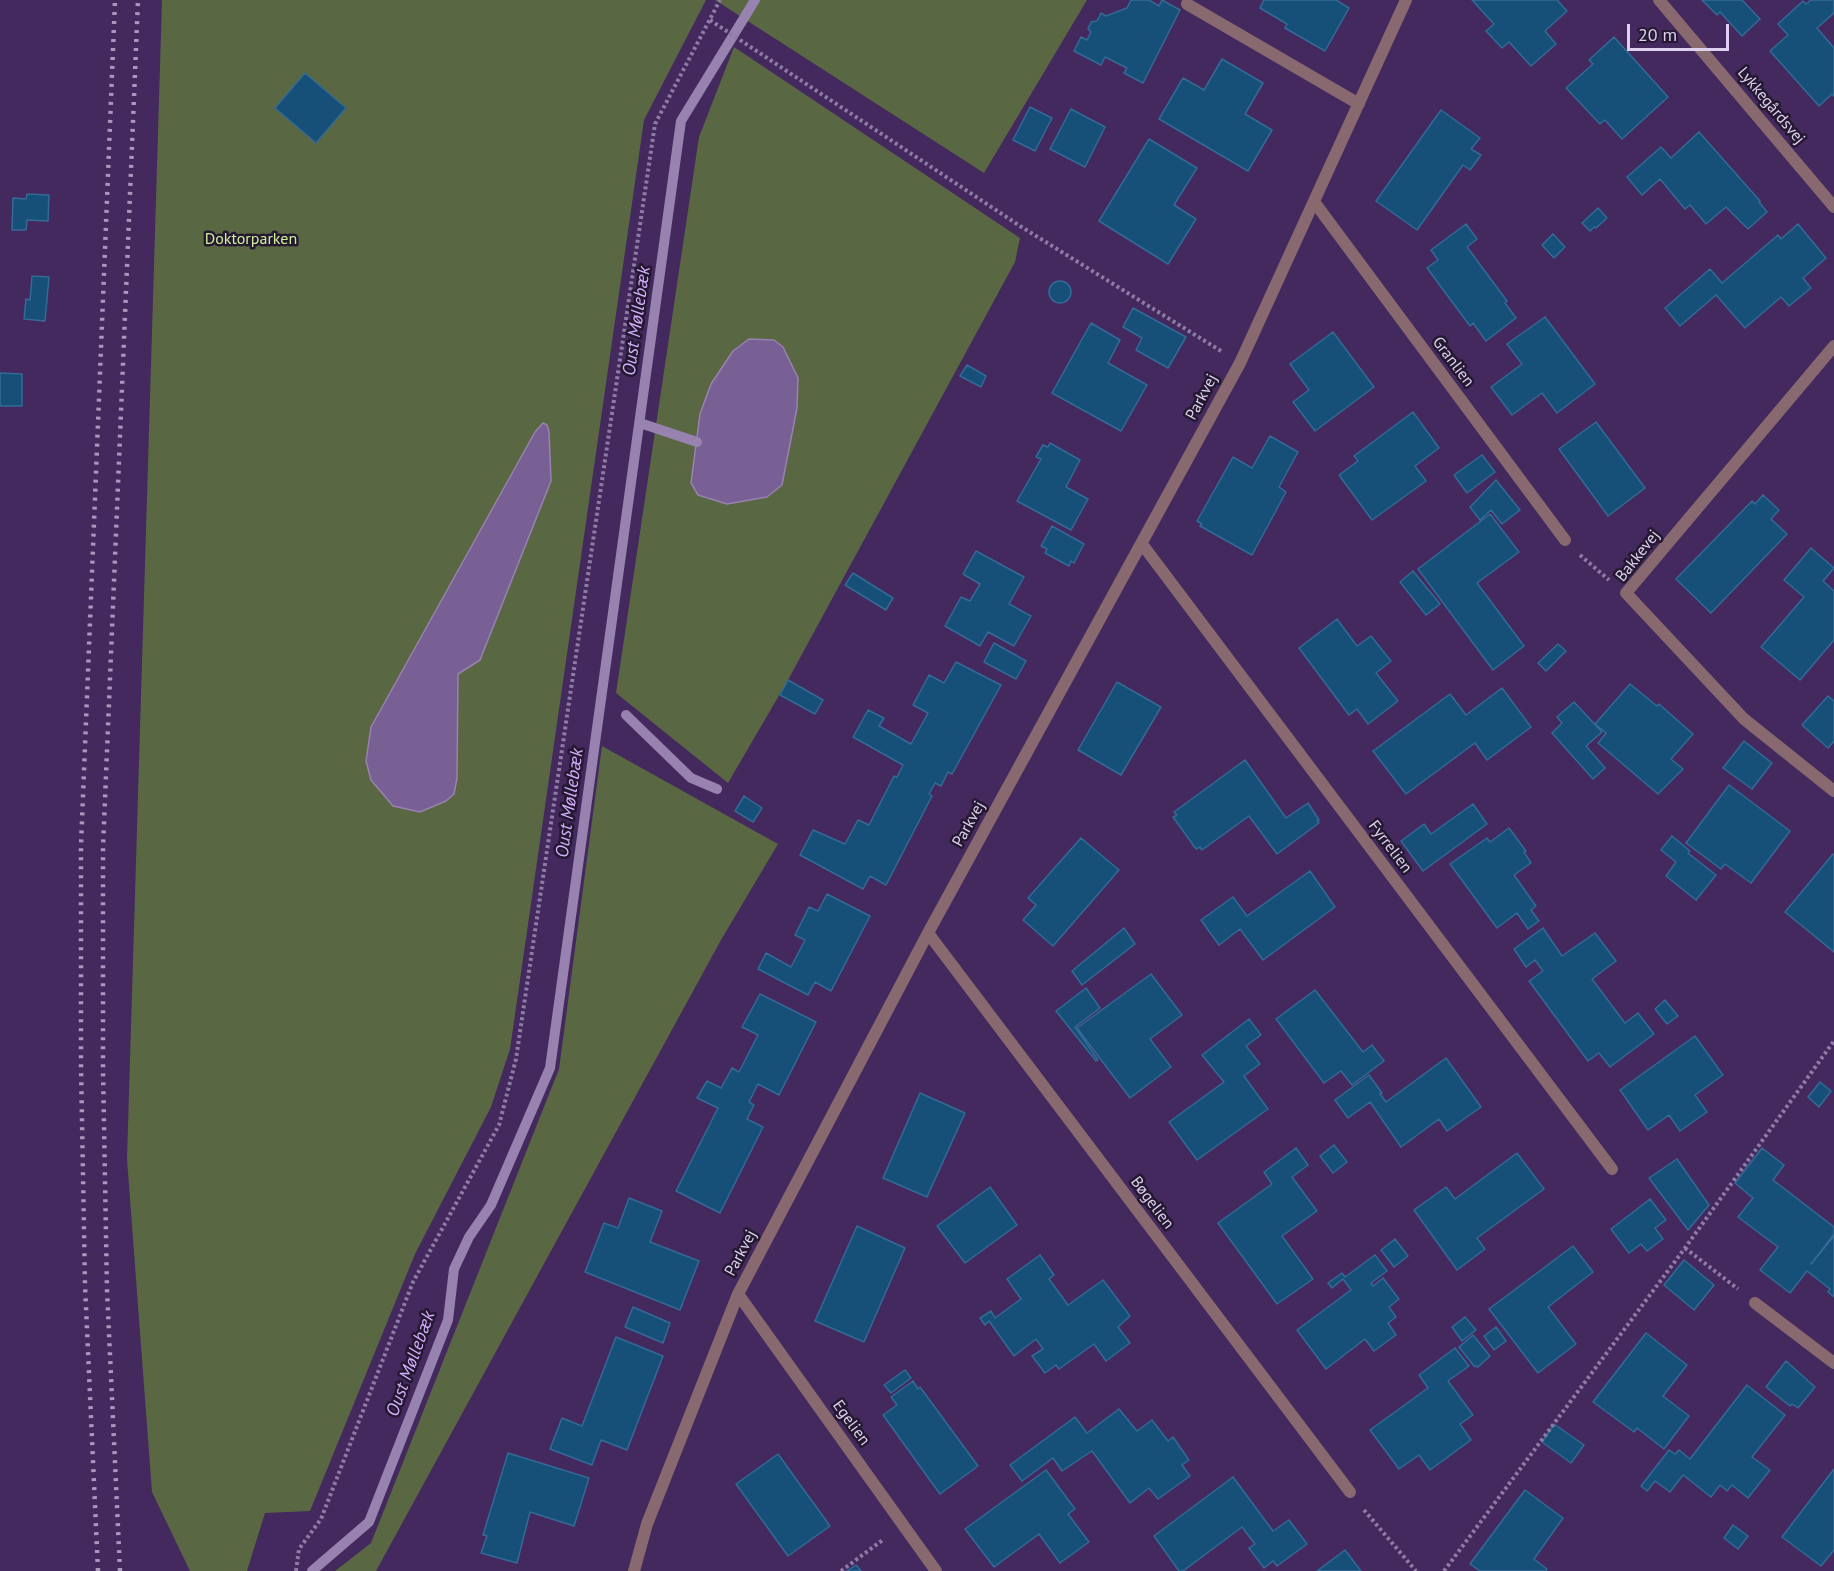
<!DOCTYPE html>
<meta charset="utf-8">
<style>
body{margin:0}
#map{position:relative;width:1834px;height:1571px;overflow:hidden;background:#43295d;font-family:"PT Sans",sans-serif}
canvas{display:block}
.scale{position:absolute;left:1627px;top:24px;width:102px;height:27px;box-sizing:border-box;border:3px solid #ded1f0;border-top:0;padding-left:8px;font-size:18px;line-height:21px;white-space:nowrap;color:#ded1f0;-webkit-text-stroke:4px #241930;paint-order:stroke}
</style>
<div id="map">
<canvas width="1834" height="1571"></canvas>
<div class="scale">20 m</div>
</div>
<script>
const ctx = document.querySelector('canvas').getContext('2d');
ctx.lineJoin = 'round';
function paint(path, color) {
  ctx.fillStyle = color;
  ctx.fill(path, 'evenodd');
}
function shape(rows) {
  const path = new Path2D();
  for (const r of rows) {
    if (r.length === 3) {
      path.moveTo(r[0] + r[2], r[1]);
      path.arc(r[0], r[1], r[2], 0, 2 * Math.PI);
      continue;
    }
    path.moveTo(r[0], r[1]);
    for (let i = 2; i < r.length; i += 2) path.lineTo(r[i], r[i + 1]);
  }
  return path;
}
function strokePath(path, color, width, dash) {
  ctx.strokeStyle = color;
  ctx.lineWidth = width;
  ctx.lineCap = dash ? 'butt' : 'round';
  ctx.setLineDash(dash || []);
  ctx.stroke(path);
}
function write(font, color, halo, rows, align = 'center') {
  ctx.font = font + ' "PT Sans",sans-serif';
  ctx.lineWidth = 5;
  ctx.setLineDash([]);
  ctx.textBaseline = 'middle';
  ctx.strokeStyle = halo;
  ctx.fillStyle = color;
  for (const [text, x, y, turn = 0] of rows) {
    ctx.save();
    ctx.translate(x, y);
    ctx.rotate((+turn || 0) * Math.PI / 180);
    ctx.textAlign = isNaN(turn) ? turn : align;
    if (halo) ctx.strokeText(text, 0, 0);
    ctx.fillText(text, 0, 0);
    ctx.restore();
  }
}
const green = shape([
 [162,0,706,0,644,120,510,1049,491,1107,415,1254,310,1511,265,1513,247,1571,190,1571,152,1492,127,1159],
 [715,0,1087,0,984,173],
 [734,47,1020,238,1015,262,788,680,728,783,616,693,699,137],
 [602,746,778,844,721,940,376,1571,335,1571,371,1543,559,1069]
]);
const water = shape([
 [749,339,774,340,783,347,798,378,797,408,782,485,767,497,727,504,698,495,691,483,700,414,711,384,733,351,749,339],
 [543,423,547,425,549,431,551,481,480,660,458,674,457,778,454,794,446,801,420,812,393,806,371,780,366,761,371,727,535,432,543,423]
]);
const stream = shape([
 [640,423,697,442],
 [626,715,691,778,717,789],
 [312,1571,369,1522,448,1320,454,1269,469,1237,491,1205,550,1068,681,121,755,0]
]);
const building = shape([
 [1131,0,1149,0,1159,6,1162,0,1180,10,1143,83,1124,73,1127,68,1105,57,1101,65,1074,51,1081,37,1087,40,1091,32,1088,29,1091,22,1097,21,1101,13,1106,16,1127,8,1131,0],
 [1264,0,1336,0,1349,8,1325,51,1285,28,1287,24,1260,8,1264,0],
 [1472,0,1557,0,1567,11,1545,31,1556,44,1531,66,1509,42,1502,48,1486,31,1494,24,1472,0],
 [1702,0,1742,0,1760,19,1742,36,1720,12,1717,15,1702,0],
 [1811,0,1834,0,1834,13,1817,28,1834,48,1834,96,1832,94,1819,106,1770,51,1788,35,1778,24,1803,1,1806,4,1811,0],
 [1614,37,1668,97,1622,139,1605,120,1600,124,1566,88,1593,64,1589,60,1614,37],
 [1222,59,1263,83,1245,114,1272,130,1248,171,1159,119,1183,78,1204,90,1222,59],
 [305,73,346,108,316,143,275,108,305,73],
 [1030,107,1052,118,1035,151,1013,140,1030,107],
 [1071,109,1105,127,1085,167,1050,149,1071,109],
 [1441,110,1480,138,1471,149,1481,155,1470,170,1463,165,1417,230,1376,201,1441,110],
 [1699,132,1760,201,1759,202,1767,212,1748,229,1726,207,1706,224,1690,205,1685,209,1660,179,1642,195,1627,177,1661,147,1671,158,1699,132],
 [1149,139,1197,168,1174,205,1196,219,1168,264,1099,221,1149,139],
 [27,194,49,195,48,221,27,220,26,230,12,230,13,198,26,199,27,194],
 [1598,208,1607,218,1596,228,1594,227,1590,231,1582,223,1598,208],
 [1466,224,1477,239,1467,247,1507,301,1505,303,1516,318,1486,341,1473,323,1470,326,1427,268,1438,260,1431,250,1466,224],
 [1798,224,1826,258,1803,278,1811,288,1789,306,1781,297,1745,328,1716,295,1680,326,1665,308,1710,269,1722,283,1778,235,1781,239,1798,224],
 [1553,234,1565,247,1554,258,1542,245,1553,234],
 [32,276,49,277,45,321,24,319,26,299,30,300,32,276],
 [1060,292,11],
 [1133,308,1186,337,1168,368,1136,350,1142,338,1123,327,1133,308],
 [1545,317,1595,384,1557,413,1542,393,1512,415,1491,387,1522,364,1507,344,1545,317],
 [1091,323,1120,340,1108,363,1147,385,1121,431,1052,393,1091,323],
 [1333,332,1374,387,1315,431,1293,402,1309,390,1290,364,1333,332],
 [967,365,986,376,981,387,960,376,967,365],
 [0,373,22,374,22,406,0,406,0,373],
 [1413,412,1439,448,1415,466,1426,481,1372,520,1339,475,1358,461,1354,456,1413,412],
 [1596,422,1645,488,1608,516,1559,449,1596,422],
 [1270,436,1298,452,1279,487,1286,492,1252,555,1200,526,1202,524,1197,521,1233,457,1252,468,1270,436],
 [1050,443,1080,460,1066,487,1088,499,1071,530,1017,501,1041,459,1036,457,1043,445,1048,447,1050,443],
 [1482,455,1495,472,1467,493,1454,475,1482,455],
 [1496,480,1520,510,1502,524,1491,510,1480,520,1470,507,1496,480],
 [1763,495,1779,510,1771,519,1787,534,1711,613,1676,579,1752,501,1755,504,1763,495],
 [1490,514,1519,552,1477,583,1524,646,1493,670,1418,569,1490,514],
 [1052,526,1084,544,1074,563,1071,561,1069,566,1045,553,1047,549,1041,546,1052,526],
 [1811,548,1834,568,1823,581,1834,591,1834,640,1800,680,1761,647,1804,597,1784,580,1811,548],
 [976,551,1024,577,1009,604,1031,616,1014,646,988,632,980,646,945,626,961,597,970,601,980,584,963,574,976,551],
 [1413,571,1440,604,1426,615,1400,582,1413,571],
 [853,573,893,598,886,610,845,585,853,573],
 [1337,619,1357,646,1371,636,1391,661,1376,673,1398,701,1368,724,1357,709,1349,715,1299,648,1337,619],
 [994,643,1026,661,1016,679,984,662,994,643],
 [1558,644,1566,651,1546,671,1538,663,1558,644],
 [956,662,1001,685,952,774,948,772,941,786,935,783,929,794,932,796,886,885,870,876,863,889,800,855,813,830,845,844,858,820,869,825,894,776,897,777,903,765,853,737,868,710,884,718,879,726,911,744,928,713,913,705,929,675,944,683,956,662],
 [788,680,823,700,815,714,780,695,788,680],
 [1117,682,1161,707,1121,775,1078,750,1117,682],
 [1630,684,1657,706,1659,704,1693,734,1671,759,1683,769,1658,794,1598,743,1606,733,1595,724,1630,684],
 [1502,688,1531,727,1487,760,1475,743,1406,794,1373,751,1450,694,1466,715,1502,688],
 [1828,696,1834,701,1834,741,1828,748,1802,725,1828,696],
 [1574,702,1602,732,1586,746,1605,768,1593,779,1552,733,1562,723,1557,717,1574,702],
 [1744,741,1772,763,1752,789,1723,768,1744,741],
 [1245,760,1286,818,1308,803,1319,820,1317,821,1319,823,1277,854,1249,816,1202,850,1200,847,1196,849,1173,817,1177,815,1174,812,1245,760],
 [1729,785,1790,831,1751,883,1725,864,1721,869,1686,843,1729,785],
 [744,796,762,808,753,822,735,811,744,796],
 [1473,804,1487,824,1423,871,1401,841,1424,824,1431,834,1473,804],
 [1509,828,1526,851,1524,852,1531,863,1514,875,1536,906,1531,910,1539,921,1528,929,1517,913,1497,928,1450,864,1487,838,1490,842,1509,828],
 [1672,836,1690,851,1688,853,1716,875,1696,900,1666,876,1676,862,1661,850,1672,836],
 [1081,838,1119,870,1053,946,1023,920,1036,905,1028,898,1081,838],
 [1833,854,1834,855,1834,952,1785,912,1833,854],
 [1310,871,1335,907,1263,960,1240,929,1219,945,1201,920,1233,897,1247,916,1310,871],
 [827,894,870,916,831,991,815,982,808,995,758,969,766,953,791,967,805,940,795,935,809,907,818,911,827,894],
 [1124,928,1135,944,1082,985,1072,971,1124,928],
 [1543,928,1562,956,1595,933,1616,961,1592,979,1625,1023,1638,1013,1654,1034,1610,1067,1599,1053,1588,1061,1529,981,1543,971,1535,960,1526,967,1514,949,1543,928],
 [1151,974,1182,1015,1150,1039,1171,1067,1130,1098,1077,1028,1151,974],
 [1086,988,1100,1008,1075,1027,1098,1060,1096,1061,1056,1011,1086,988],
 [1315,990,1363,1052,1372,1045,1384,1061,1352,1085,1341,1071,1324,1083,1276,1019,1315,990],
 [760,994,816,1022,779,1095,758,1084,749,1102,754,1105,747,1119,763,1127,720,1213,676,1191,718,1108,697,1098,707,1081,721,1088,732,1068,739,1072,758,1035,742,1027,760,994],
 [1665,1000,1678,1016,1667,1024,1655,1009,1665,1000],
 [1249,1019,1261,1035,1246,1046,1260,1064,1244,1076,1268,1109,1197,1160,1169,1122,1224,1082,1202,1055,1249,1019],
 [1695,1036,1723,1075,1695,1095,1707,1112,1680,1131,1669,1115,1648,1130,1620,1090,1695,1036],
 [1446,1058,1481,1107,1447,1131,1439,1119,1401,1147,1370,1102,1348,1118,1335,1100,1369,1075,1382,1093,1380,1094,1386,1102,1446,1058],
 [1820,1082,1831,1091,1819,1107,1808,1097,1820,1082],
 [920,1093,965,1113,927,1197,883,1178,920,1093],
 [1334,1145,1347,1162,1333,1173,1320,1156,1334,1145],
 [1296,1148,1308,1165,1292,1177,1317,1211,1282,1236,1313,1279,1277,1304,1218,1223,1272,1184,1264,1172,1296,1148],
 [1762,1148,1784,1165,1773,1180,1834,1227,1834,1234,1811,1264,1834,1236,1834,1297,1828,1292,1830,1289,1807,1271,1790,1293,1760,1270,1778,1247,1738,1217,1753,1198,1735,1183,1762,1148],
 [1517,1153,1544,1189,1477,1238,1485,1249,1457,1270,1414,1210,1446,1187,1455,1199,1517,1153],
 [1677,1159,1709,1205,1688,1230,1649,1178,1677,1159],
 [990,1187,1017,1225,965,1263,937,1226,990,1187],
 [629,1198,662,1211,650,1242,699,1261,680,1310,585,1272,604,1223,618,1228,629,1198],
 [1650,1199,1666,1220,1655,1228,1663,1239,1647,1251,1641,1244,1629,1253,1611,1229,1650,1199],
 [857,1226,905,1248,864,1342,815,1321,857,1226],
 [1395,1239,1408,1256,1394,1267,1381,1250,1395,1239],
 [1573,1246,1593,1272,1548,1307,1576,1344,1538,1373,1489,1309,1573,1246],
 [1040,1255,1054,1275,1049,1279,1068,1305,1103,1280,1130,1316,1118,1327,1130,1343,1106,1361,1094,1344,1059,1369,1056,1365,1045,1373,1032,1356,1043,1349,1036,1339,1014,1356,989,1321,985,1325,980,1318,991,1311,995,1318,1021,1299,1007,1279,1040,1255],
 [1375,1255,1387,1271,1371,1283,1373,1286,1383,1278,1399,1299,1389,1307,1396,1317,1388,1323,1396,1335,1374,1351,1365,1339,1326,1369,1297,1330,1351,1290,1343,1279,1332,1288,1328,1283,1342,1273,1345,1277,1375,1255],
 [1684,1260,1714,1285,1694,1310,1664,1285,1684,1260],
 [633,1307,670,1323,663,1343,625,1327,633,1307],
 [1465,1317,1476,1330,1462,1341,1452,1327,1465,1317],
 [1496,1327,1506,1341,1494,1350,1484,1336,1496,1327],
 [1646,1333,1687,1365,1663,1396,1689,1416,1664,1449,1637,1428,1634,1432,1593,1402,1646,1333],
 [1473,1335,1490,1356,1478,1367,1474,1366,1459,1347,1473,1335],
 [616,1337,663,1356,627,1450,601,1440,592,1465,550,1449,562,1418,582,1426,616,1337],
 [1455,1348,1469,1366,1448,1381,1473,1415,1460,1424,1471,1440,1430,1470,1419,1455,1399,1469,1370,1430,1428,1388,1419,1375,1455,1348],
 [1786,1361,1815,1387,1798,1408,1792,1404,1790,1406,1766,1387,1786,1361],
 [905,1370,911,1378,891,1393,884,1385,905,1370],
 [913,1381,918,1389,920,1387,978,1466,940,1494,883,1415,897,1405,891,1397,913,1381],
 [1747,1385,1785,1415,1752,1457,1770,1470,1748,1498,1732,1485,1727,1491,1720,1485,1711,1497,1683,1475,1670,1492,1655,1481,1647,1491,1641,1486,1669,1450,1675,1454,1679,1450,1690,1459,1747,1385],
 [1119,1409,1137,1431,1152,1420,1168,1441,1173,1437,1189,1460,1182,1465,1190,1476,1158,1499,1149,1488,1130,1503,1092,1451,1062,1471,1053,1458,1022,1481,1010,1465,1075,1417,1087,1433,1119,1409],
 [1554,1424,1584,1445,1571,1463,1542,1442,1554,1424],
 [508,1453,589,1478,574,1526,530,1512,517,1563,481,1553,487,1536,483,1535,508,1453],
 [778,1454,830,1526,788,1556,736,1484,778,1454],
 [1834,1469,1834,1550,1821,1566,1782,1537,1834,1469],
 [1046,1470,1075,1509,1068,1514,1089,1542,1060,1563,1039,1534,994,1567,965,1529,1046,1470],
 [1233,1477,1273,1531,1289,1520,1307,1544,1277,1566,1273,1561,1264,1568,1249,1548,1255,1544,1242,1527,1183,1571,1179,1571,1154,1536,1233,1477],
 [1525,1490,1563,1518,1534,1559,1547,1569,1546,1571,1480,1571,1470,1564,1525,1490],
 [1733,1525,1748,1536,1738,1549,1724,1538,1733,1525],
 [1345,1550,1361,1571,1317,1571,1345,1550],
 [856,1565,861,1571,847,1571,856,1565]
]);
const path = shape([
 [710,20,1020,226,1221,351],
 [1580,555,1609,580],
 [1685,1248,1738,1289],
 [1364,1510,1416,1571],
 [296,1571,299,1549,321,1519,413,1282,499,1125,516,1059,655,124,720,0],
 [841,1571,884,1539],
 [1444,1571,1685,1248,1834,1041]
]);
const minor = shape([
 [1659,0,1834,207],
 [1187,4,1359,104],
 [1315,203,1565,540],
 [1834,346,1626,593,1744,719,1834,791],
 [1142,544,1612,1169],
 [928,933,1350,1492],
 [738,1294,936,1571],
 [1755,1303,1834,1363],
 [634,1571,647,1524,738,1294,928,933,1240,363,1406,0]
]);
const rail = shape([
 [98,1571,85,1285,81,1065,81,846,115,0],
 [120,1571,107,1290,103,1069,103,848,138,0]
]);
const streetNames = [
 ["Lykkegårdsvej",1771,106,50],
 ["Granlien",1453,362,53],
 ["Parkvej",1202,397,-62],
 ["Bakkevej",1638,556,-52],
 ["Parkvej",969,824,-61],
 ["Fyrrelien",1390,847,53],
 ["Bøgelien",1152,1203,53],
 ["Parkvej",741,1253,-62],
 ["Egelien",851,1423,54]
];
const parkNames = [
 ["Doktorparken",251,239]
];
const waterNames = [
 ["Oust Møllebæk",637,321,-82],
 ["Oust Møllebæk",570,803,-82],
 ["Oust Møllebæk",411,1364,-70]
];
paint(green, '#5a6743');
paint(water, '#786094');
strokePath(water, '#9782b0', 1.5);
strokePath(stream, '#9782b0', 10);
paint(building, '#165079');
strokePath(building, '#346a96', 1.5);
strokePath(path, '#8f7ca5', 4, [3, 3]);
strokePath(minor, '#88696f', 12);
strokePath(rail, '#a997bd', 4.5, [3, 6]);
write('16px', '#ded1f0', '#241930', streetNames);
write('16px', '#d1f09c', '#241930', parkNames);
write('italic 18px', '#d4b0ff', '#241930', waterNames);
</script>
